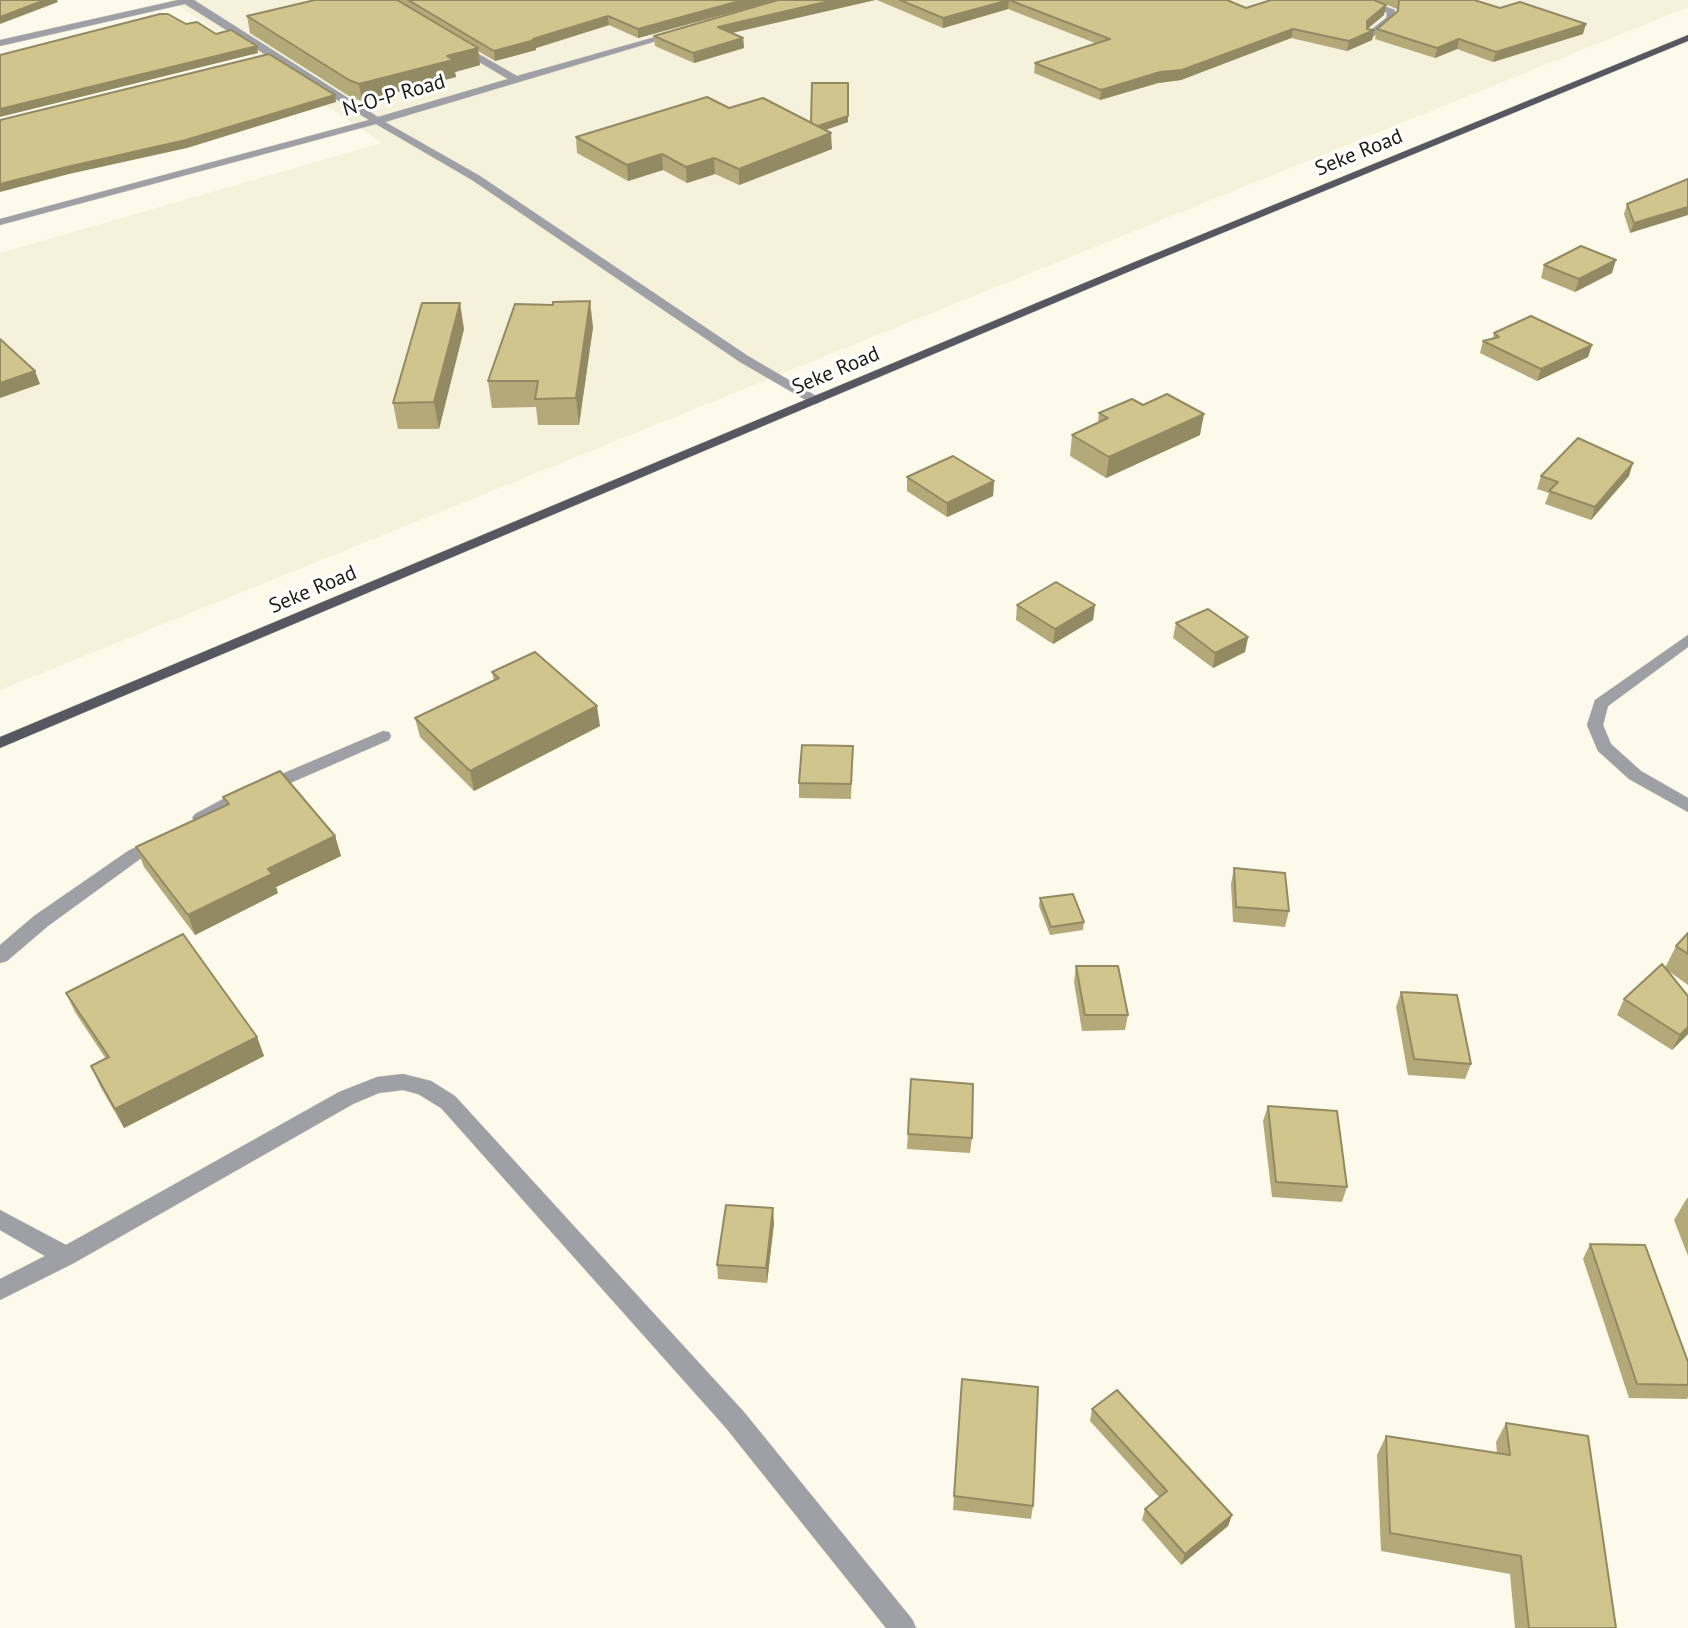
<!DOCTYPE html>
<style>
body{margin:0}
canvas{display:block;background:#fdfaeb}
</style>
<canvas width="1688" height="1628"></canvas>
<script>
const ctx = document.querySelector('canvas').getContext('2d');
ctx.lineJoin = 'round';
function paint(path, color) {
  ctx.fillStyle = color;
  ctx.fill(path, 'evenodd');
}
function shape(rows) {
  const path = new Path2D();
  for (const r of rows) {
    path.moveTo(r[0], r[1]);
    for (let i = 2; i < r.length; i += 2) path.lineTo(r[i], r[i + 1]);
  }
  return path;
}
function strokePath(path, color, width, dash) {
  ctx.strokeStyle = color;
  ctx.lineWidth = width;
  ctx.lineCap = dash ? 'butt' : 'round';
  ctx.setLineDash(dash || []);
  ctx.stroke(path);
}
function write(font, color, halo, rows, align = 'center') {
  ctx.font = font + ' "PT Sans",sans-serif';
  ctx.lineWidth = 6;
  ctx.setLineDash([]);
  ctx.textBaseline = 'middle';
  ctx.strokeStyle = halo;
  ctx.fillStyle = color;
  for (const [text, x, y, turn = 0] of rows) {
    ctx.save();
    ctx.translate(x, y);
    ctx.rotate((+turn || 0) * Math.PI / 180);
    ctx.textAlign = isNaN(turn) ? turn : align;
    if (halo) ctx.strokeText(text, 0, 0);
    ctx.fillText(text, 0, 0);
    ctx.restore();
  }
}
const built = shape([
 [170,0,1688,0,1688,7,0,690,0,253,382,143]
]);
const minor = shape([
 [178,0,194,0,378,117,508,79,457,49,457,45,463,45,517,76,680,30,680,34,385,122,480,176,748,356,823,400,816,404,811,403,740,362,472,180,376,124,0,225,0,219,369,120,185,4,0,46,0,40,178,0],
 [1356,0,1368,0,1395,10,1394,19,1373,37,1367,37,1367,33,1386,18,1387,13,1356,0],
 [1688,635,1688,647,1608,706,1603,725,1611,744,1641,771,1688,798,1688,812,1629,779,1598,751,1587,725,1595,700,1688,635],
 [383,731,389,732,391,736,389,740,235,807,207,822,201,824,192,818,195,814,223,799,383,731],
 [158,836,164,838,167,842,164,846,140,859,48,926,7,961,0,963,0,945,34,916,128,851,158,836],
 [403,1074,431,1081,455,1096,744,1412,912,1619,916,1628,886,1628,726,1428,441,1108,418,1094,403,1090,379,1093,353,1104,74,1263,0,1300,0,1279,45,1256,0,1230,0,1210,66,1245,339,1092,377,1077,403,1074]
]);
const major = shape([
 [1688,35,1688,41,1140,267,0,748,0,737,1132,263,1688,35]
]);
const wall = shape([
 [315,0,777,0,638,38,609,25,536,48,536,50,495,61,478,51,480,65,455,72,456,77,362,101,352,98,250,33,247,16],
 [778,0,875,0,732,33,743,38,744,48,694,63,655,46,654,36],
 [877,0,1227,0,1246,8,1384,15,1367,29,1374,30,1372,40,1347,51,1291,38,1181,80,1158,83,1100,100,1034,73,1035,63,1095,43,1008,9,943,28],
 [1375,0,1474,0,1583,34,1493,62,1457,49,1435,58,1375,39,1377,29,1397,12,1397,9],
 [729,108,811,123,848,122,825,130,832,149,739,185,715,174,687,183,663,170,628,181,577,153,576,137],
 [1688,179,1630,233,1624,214,1627,204],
 [1544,265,1612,273,1575,292,1541,278],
 [593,327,579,425,538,425,536,407,492,408,488,381],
 [464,329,439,429,398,429,393,403],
 [1494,333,1592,345,1588,357,1537,381,1480,353,1483,341,1493,338],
 [1099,413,1200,435,1106,478,1070,456,1072,435,1098,423],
 [1541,476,1629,476,1591,520,1545,504,1549,493,1537,489],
 [907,477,994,481,993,496,947,517,907,491],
 [1017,605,1095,605,1093,620,1053,644,1016,620],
 [1176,623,1248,637,1245,652,1213,668,1173,638],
 [492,672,600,726,474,791,420,737,415,718,494,681],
 [853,746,851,799,799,798,799,783],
 [223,797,335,836,341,856,276,887,278,893,195,935,144,867,136,847,226,805],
 [1234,868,1289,911,1285,927,1233,922,1231,884],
 [1040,898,1084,922,1083,930,1050,935,1039,906],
 [1688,933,1688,985,1667,970,1688,996,1688,1034,1672,1050,1617,1015,1624,999,1665,968,1676,946],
 [1076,966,1128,1015,1125,1030,1082,1031,1074,982],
 [1401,992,1471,1064,1465,1079,1408,1075,1396,1007],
 [66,993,257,1037,264,1056,124,1128,100,1086,91,1066,106,1059,75,1012],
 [911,1079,972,1138,970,1153,907,1149],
 [1268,1106,1347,1187,1342,1202,1272,1197,1263,1121],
 [1687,1198,1688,1198,1688,1256,1674,1220],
 [774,1223,767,1283,718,1279,717,1265],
 [1590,1244,1688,1362,1688,1397,1687,1399,1629,1398,1583,1259],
 [962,1379,1033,1506,1031,1519,953,1510],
 [1092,1409,1232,1515,1228,1526,1181,1565,1142,1520,1145,1509,1159,1497,1090,1421],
 [1506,1423,1616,1628,1515,1628,1510,1574,1381,1551,1377,1455,1386,1436,1497,1453,1496,1442]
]);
const shadedWall = shape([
 [45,0,57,0,58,2,0,24,0,17],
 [743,0,777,0,638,38,638,29],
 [834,0,875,0,718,36,718,27],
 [1009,0,1008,9,943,28,943,18],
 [1386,5,1384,15,1365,31,1367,21],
 [608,16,609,25,536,48,536,50,495,61,494,51],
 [1586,24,1583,34,1493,62,1496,52],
 [1293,29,1291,38,1181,80,1158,83,1100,100,1101,90],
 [1374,30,1372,40,1347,51,1349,41],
 [743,38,744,48,694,63,693,53],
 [1459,39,1457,49,1435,58,1437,48],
 [257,46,258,53,0,117,0,109],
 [478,48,480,65,455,72,456,77,362,101,359,84,447,56],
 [335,95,336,102,187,148,69,174,0,192,0,184],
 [848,116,848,122,811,135,810,129],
 [831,133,832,149,739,185,739,169],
 [662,154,663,170,628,181,627,165],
 [714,158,715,174,687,183,686,167],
 [1688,207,1688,215,1630,233,1634,223],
 [1616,260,1612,273,1575,292,1579,279],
 [590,301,593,327,579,425,576,398],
 [460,303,464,329,439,429,434,402],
 [1592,345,1588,357,1537,381,1541,369],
 [35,371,40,384,0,398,0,383],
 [1204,414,1200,435,1106,478,1109,457],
 [1633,463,1629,476,1591,520,1595,507],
 [994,481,993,496,947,517,947,503],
 [1095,605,1093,620,1053,644,1055,629],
 [1248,637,1245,652,1213,668,1215,653],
 [597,706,600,726,474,791,470,771],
 [335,836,341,856,276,887,278,893,195,935,188,915,268,869],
 [1688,1027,1688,1034,1672,1050,1680,1035],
 [257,1037,264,1056,124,1128,115,1109],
 [773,1208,774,1223,767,1283,766,1268],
 [1232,1515,1228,1526,1181,1565,1185,1554]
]);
const building = shape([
 [0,0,45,0,0,17,0,0],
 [315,0,397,0,478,48,447,56,453,60,359,84,349,80,247,16,315,0],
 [408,0,743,0,638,29,608,16,533,39,535,40,494,51,408,0],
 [778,0,834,0,718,27,743,38,693,53,654,36,778,0],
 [900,0,1009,0,943,18,900,0],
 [1009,0,1227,0,1246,8,1271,0,1374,0,1386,5,1367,21,1367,29,1374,30,1349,41,1293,29,1182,70,1160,72,1101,90,1035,63,1110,39,1009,0],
 [1399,0,1474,0,1500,8,1520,2,1586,24,1496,52,1459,39,1437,48,1377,29,1398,11,1399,0],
 [160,14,168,14,186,24,197,22,216,34,231,30,257,46,0,109,0,55,160,14],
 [269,54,335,95,186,140,67,167,0,184,0,120,269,54],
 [812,83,848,83,848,116,818,126,811,123,812,83],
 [707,97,729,108,763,98,831,133,739,169,714,158,686,167,662,154,627,165,576,137,707,97],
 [1688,179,1688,207,1634,223,1627,204,1688,179],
 [1581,246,1616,260,1579,279,1544,265,1581,246],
 [590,301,576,398,535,399,538,381,488,381,515,304,553,305,553,302,590,301],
 [422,303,460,303,434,402,393,403,422,303],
 [1531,316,1592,345,1541,369,1483,341,1499,337,1494,333,1531,316],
 [0,339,35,371,0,383,0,339],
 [1167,394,1204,414,1109,457,1072,435,1108,418,1099,413,1132,399,1143,405,1167,394],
 [1578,438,1633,463,1595,507,1549,491,1558,482,1541,476,1578,438],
 [953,456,994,481,947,503,907,477,953,456],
 [1056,582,1095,605,1055,629,1017,605,1056,582],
 [1208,609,1248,637,1215,653,1176,623,1208,609],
 [535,652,597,706,470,771,415,718,499,678,492,672,535,652],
 [802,745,853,746,851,784,799,783,802,745],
 [280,771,335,836,268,869,272,874,188,915,136,847,229,804,223,797,280,771],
 [1234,868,1285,873,1289,911,1236,907,1234,868],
 [1073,894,1084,922,1051,927,1040,898,1073,894],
 [1688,933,1688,954,1676,946,1688,933],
 [183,934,257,1037,115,1109,91,1066,109,1057,66,993,183,934],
 [1662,964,1688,996,1688,1027,1680,1035,1624,999,1662,964],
 [1076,966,1118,966,1128,1015,1085,1015,1076,966],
 [1401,992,1457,995,1471,1064,1414,1059,1401,992],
 [911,1079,973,1084,972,1138,908,1134,911,1079],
 [1268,1106,1337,1111,1347,1187,1276,1182,1268,1106],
 [726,1205,773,1208,766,1268,717,1265,726,1205],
 [1590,1244,1645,1245,1688,1362,1688,1385,1637,1384,1590,1244],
 [962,1379,1038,1387,1033,1506,954,1496,962,1379],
 [1117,1390,1232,1515,1185,1554,1145,1509,1167,1491,1092,1409,1117,1390],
 [1506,1423,1588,1436,1616,1628,1529,1628,1521,1556,1390,1533,1386,1436,1510,1455,1506,1423]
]);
const farStreetnames = [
 ["N-O-P Road",394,96,-16],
 ["Seke Road",1359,153,-22],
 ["Seke Road",836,371,-23],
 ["Seke Road",313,590,-23]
];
paint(built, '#f5f1da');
strokePath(minor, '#d9d6c9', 1);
strokePath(major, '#d9d6c9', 1);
paint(minor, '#9f9fa6');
paint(major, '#565761');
paint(wall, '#b3a979');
paint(shadedWall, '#928a63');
paint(building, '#d0c58d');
strokePath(building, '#928a63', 2);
write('21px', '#1c1b16', '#fff', farStreetnames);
</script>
